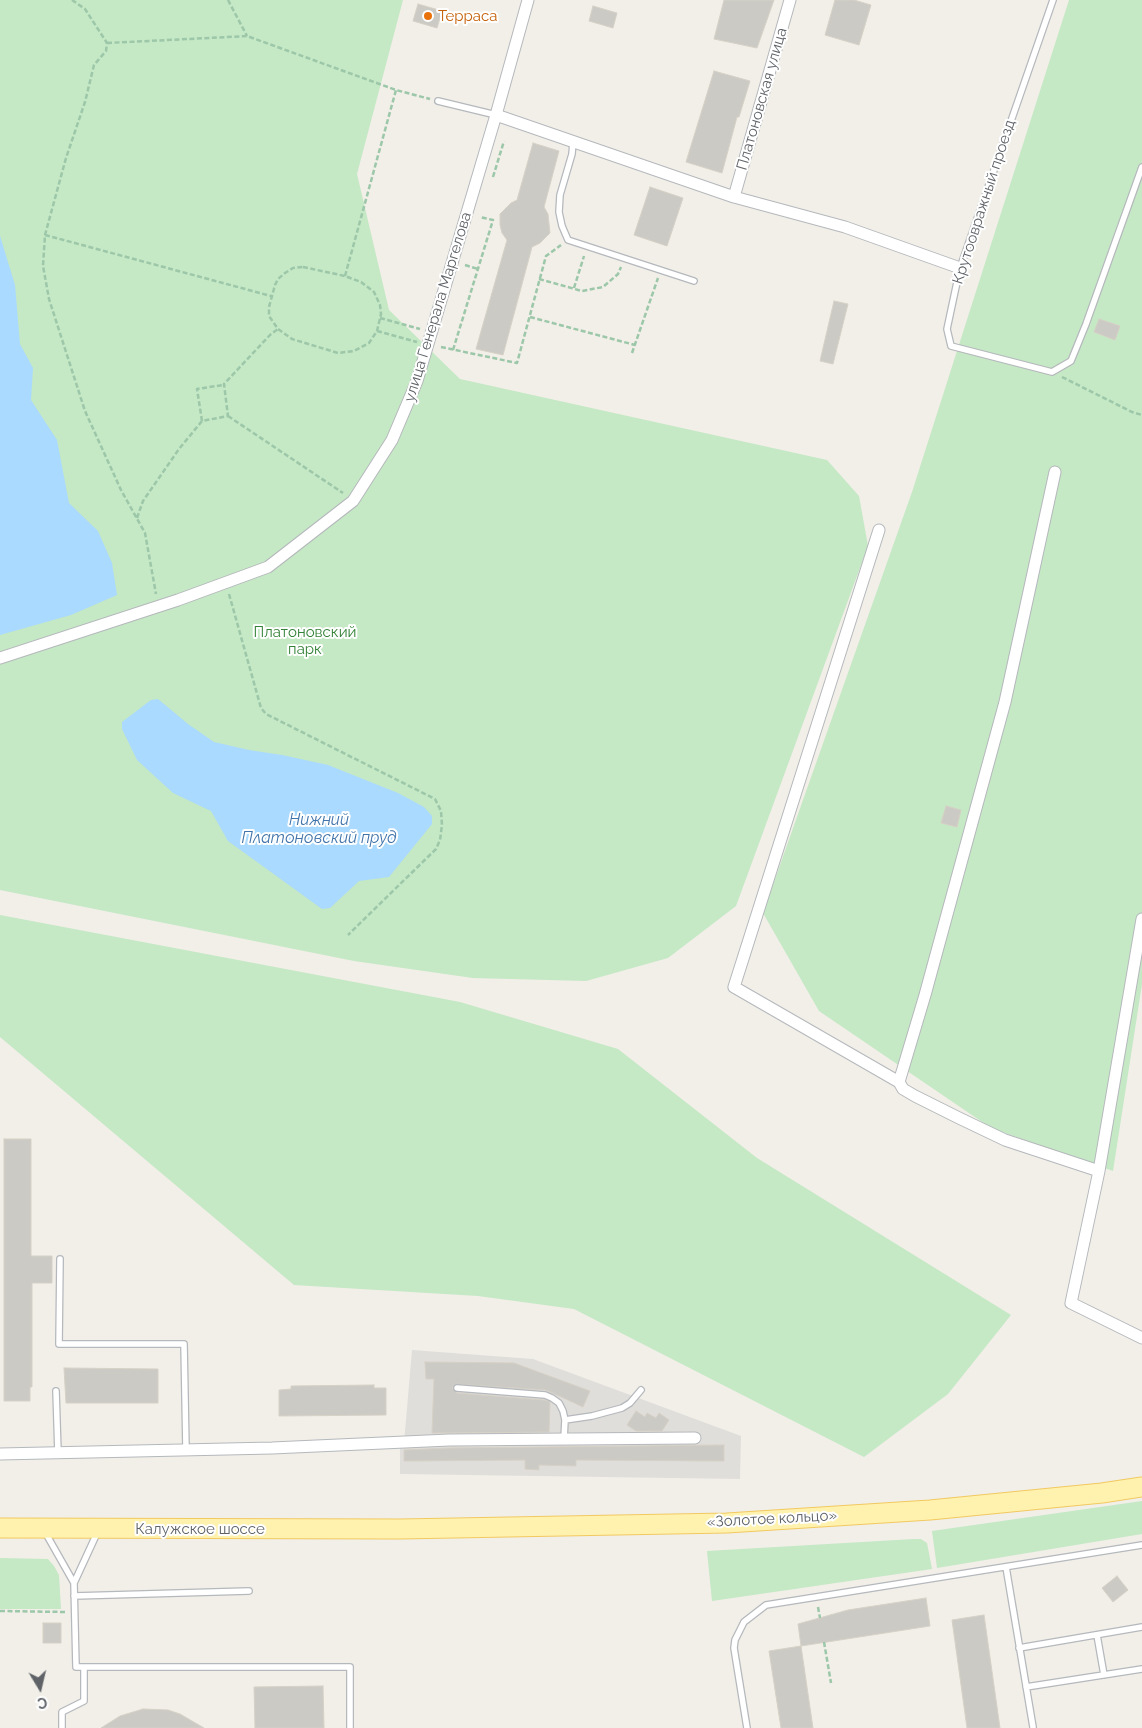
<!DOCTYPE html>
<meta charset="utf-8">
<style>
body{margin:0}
#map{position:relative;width:1142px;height:1728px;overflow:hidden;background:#f1efe8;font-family:Raleway,sans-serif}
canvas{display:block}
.north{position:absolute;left:15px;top:1663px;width:50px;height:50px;-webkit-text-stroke:4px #fff;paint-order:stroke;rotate:171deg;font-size:14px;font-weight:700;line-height:20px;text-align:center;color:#5f6368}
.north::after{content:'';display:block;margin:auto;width:18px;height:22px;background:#5f6368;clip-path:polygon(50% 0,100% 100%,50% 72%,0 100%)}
</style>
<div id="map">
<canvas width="1142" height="1728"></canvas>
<div class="north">С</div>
</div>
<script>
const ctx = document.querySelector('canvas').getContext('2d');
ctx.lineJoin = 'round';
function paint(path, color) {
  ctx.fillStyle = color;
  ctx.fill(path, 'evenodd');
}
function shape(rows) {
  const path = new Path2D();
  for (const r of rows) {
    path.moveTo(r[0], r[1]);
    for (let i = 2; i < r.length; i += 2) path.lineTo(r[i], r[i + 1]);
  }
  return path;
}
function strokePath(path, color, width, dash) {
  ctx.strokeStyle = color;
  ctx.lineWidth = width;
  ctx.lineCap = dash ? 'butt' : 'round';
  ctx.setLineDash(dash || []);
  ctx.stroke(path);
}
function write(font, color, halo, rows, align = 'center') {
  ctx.font = font + ' Raleway,sans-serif';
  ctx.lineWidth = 4;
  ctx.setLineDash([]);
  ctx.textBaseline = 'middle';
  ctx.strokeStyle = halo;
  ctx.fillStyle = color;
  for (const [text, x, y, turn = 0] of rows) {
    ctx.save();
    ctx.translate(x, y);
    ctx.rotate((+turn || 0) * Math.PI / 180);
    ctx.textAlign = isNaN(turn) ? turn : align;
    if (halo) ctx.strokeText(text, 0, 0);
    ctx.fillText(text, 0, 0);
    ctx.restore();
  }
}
const industrial = shape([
 [412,1350,533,1359,741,1436,740,1479,400,1474,400,1444,404,1443]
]);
const green = shape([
 [0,0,403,0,357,174,389,310,460,379,827,460,859,496,868,546,736,906,668,958,586,981,473,978,354,961,0,890],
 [1069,0,1142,0,1142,984,1113,1171,991,1128,819,1011,763,913,912,492],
 [0,915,460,1002,618,1049,757,1158,1011,1315,948,1394,864,1457,574,1309,478,1296,294,1285,0,1037],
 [1142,1501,1142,1534,937,1568,932,1531],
 [914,1539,921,1539,927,1543,932,1569,712,1601,707,1551],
 [0,1558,48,1559,54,1566,59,1575,61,1609,0,1609]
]);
const water = shape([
 [0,236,15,285,20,344,33,368,31,400,57,440,69,503,98,531,112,563,117,595,71,615,0,635],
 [158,699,188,724,214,742,249,750,282,755,328,765,398,793,424,807,432,816,432,824,389,877,359,881,330,908,322,909,228,841,211,811,173,793,137,760,122,729,122,722,151,700]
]);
const building = shape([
 [724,0,774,0,757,48,714,39,724,0],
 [835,0,854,0,871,5,859,45,825,35,835,0],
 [418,4,442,11,437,28,413,21,418,4],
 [593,6,617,13,613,28,589,21,593,6],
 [714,71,750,81,739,117,737,117,722,173,686,162,714,71],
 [533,143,559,151,544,207,548,214,550,233,540,243,532,247,503,355,476,349,507,240,502,233,500,225,500,214,511,203,517,200,533,143],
 [650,187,683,198,667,246,634,235,650,187],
 [834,301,848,304,833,364,820,361,834,301],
 [1099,319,1120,326,1115,340,1094,332,1099,319],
 [946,806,961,810,957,827,941,823,946,806],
 [4,1139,31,1139,31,1256,52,1256,52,1283,32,1283,32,1387,30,1387,30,1401,4,1401,4,1139],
 [425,1362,514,1363,590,1391,583,1407,546,1390,455,1384,452,1388,457,1393,544,1400,550,1402,549,1432,432,1433,434,1379,426,1379,425,1362],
 [64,1368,158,1369,158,1403,66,1403,64,1368],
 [374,1385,374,1388,386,1388,386,1415,279,1416,279,1390,291,1389,291,1386,374,1385],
 [636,1411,645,1417,647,1413,656,1418,659,1413,669,1420,662,1431,636,1431,627,1425,636,1411],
 [724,1445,724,1461,576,1460,576,1466,539,1465,539,1470,525,1469,525,1460,404,1461,404,1450,449,1448,724,1445],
 [1117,1576,1128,1590,1113,1602,1102,1588,1117,1576],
 [926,1598,930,1626,801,1646,798,1624,848,1610,926,1598],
 [984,1615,1000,1728,967,1728,952,1620,984,1615],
 [43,1623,61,1623,61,1643,43,1643,43,1623],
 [801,1646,813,1728,781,1728,769,1651,801,1646],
 [323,1686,324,1728,255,1728,254,1687,323,1686],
 [143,1709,168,1710,180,1714,204,1728,101,1728,120,1716,143,1709]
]);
const path = shape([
 [72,0,85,9,107,43,106,51,94,65,85,102,66,158,45,235,43,266,49,299,85,411,121,490,145,533,156,594],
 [228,0,247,36],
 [107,43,247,36,396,90,430,99],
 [493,177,504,141],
 [45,235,271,296],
 [465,265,478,269],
 [303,267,345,276,361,282,374,292,380,305,381,314,377,331,369,343,354,351,338,353,292,339,278,329,269,316,269,307,275,285,278,279,285,273,293,268,303,267],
 [345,276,396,90],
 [539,279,582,291,603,287,618,274,621,267],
 [574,288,584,256],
 [530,317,635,345],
 [380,318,420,329],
 [377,331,417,342],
 [441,347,517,363,546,256,561,245],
 [453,350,493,220,480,217],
 [632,353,658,278],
 [1062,377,1132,412,1142,415],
 [228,416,343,493],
 [202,421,197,389,223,385],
 [137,518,143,501,179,449,202,421,228,416,224,384,270,335,278,329],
 [229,594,261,708,266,714,435,799,441,811,442,825,440,840,436,849,348,935],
 [818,1607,820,1618],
 [0,1611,66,1612],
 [824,1642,831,1683]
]);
const lane = shape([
 [1053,0,960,268,947,329,951,346,1052,372,1071,361,1086,324,1142,167],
 [438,101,496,115],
 [573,142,572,154,560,195,559,212,562,226,568,240,694,281],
 [60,1259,59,1344,184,1344,186,1449],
 [457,1388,545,1395,552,1398,559,1403,563,1411,565,1420,564,1439],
 [56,1391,58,1453],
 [565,1420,592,1416,622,1408,630,1403,641,1390],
 [98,1531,74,1583,76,1667,350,1667,350,1728],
 [45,1532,74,1583],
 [1006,1567,1033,1727],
 [74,1596,249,1591],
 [1097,1635,1104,1675],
 [1019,1648,1142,1627],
 [1026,1687,1142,1669],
 [62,1728,62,1712,84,1701,84,1667],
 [747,1728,734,1648,735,1640,744,1622,766,1605,1142,1545]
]);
const street = shape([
 [496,115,734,197,845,227,960,268],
 [734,197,790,0],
 [879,530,734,987,899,1082,903,1089,915,1096,959,1118,1005,1140,1099,1171],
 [0,658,178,600,268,567,353,501,392,440,417,381,496,115,528,0],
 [1142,919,1099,1171,1071,1303,1142,1338],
 [899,1082,925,995,1005,702,1055,472],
 [0,1454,272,1448,449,1440,695,1438]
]);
const primary = shape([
 [0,1528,400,1529,727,1523,930,1510,1102,1493,1142,1487]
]);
const markers = [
 [428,16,5,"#e8710a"]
];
const foodNames = [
 ["Терраса",438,16]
];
const streetNames = [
 ["Платоновская улица",762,99,-74],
 ["Крутоовражный проезд",984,202,-72],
 ["улица Генерала Маргелова",438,307,-73],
 ["«Золотое кольцо»",772,1519,-3],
 ["Калужское шоссе",200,1529]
];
const parkNames = [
 ["Платоновский",305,632],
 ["парк",305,649]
];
const waterNames = [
 ["Нижний",319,820],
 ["Платоновский пруд",319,838]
];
paint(industrial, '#e0deda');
paint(green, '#c5e8c5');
paint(water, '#aadaff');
paint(building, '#cccac5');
strokePath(building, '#d6d1c6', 1);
strokePath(lane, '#b5b8bc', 8);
strokePath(street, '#b5b8bc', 13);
strokePath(primary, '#f2c960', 21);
strokePath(path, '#9cc7a9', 2.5, [5, 2.5]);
strokePath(lane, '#fff', 5.5);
strokePath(street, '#fff', 11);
strokePath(primary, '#fff2af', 19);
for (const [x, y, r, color] of markers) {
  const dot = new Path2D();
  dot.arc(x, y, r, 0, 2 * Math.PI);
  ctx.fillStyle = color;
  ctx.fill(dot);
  strokePath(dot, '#fff', 2);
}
write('15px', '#c56008', '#fff', foodNames, 'left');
write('15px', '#5f6368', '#fff', streetNames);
write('15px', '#348238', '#fff', parkNames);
write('italic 16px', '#4174aa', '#fff', waterNames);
</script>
